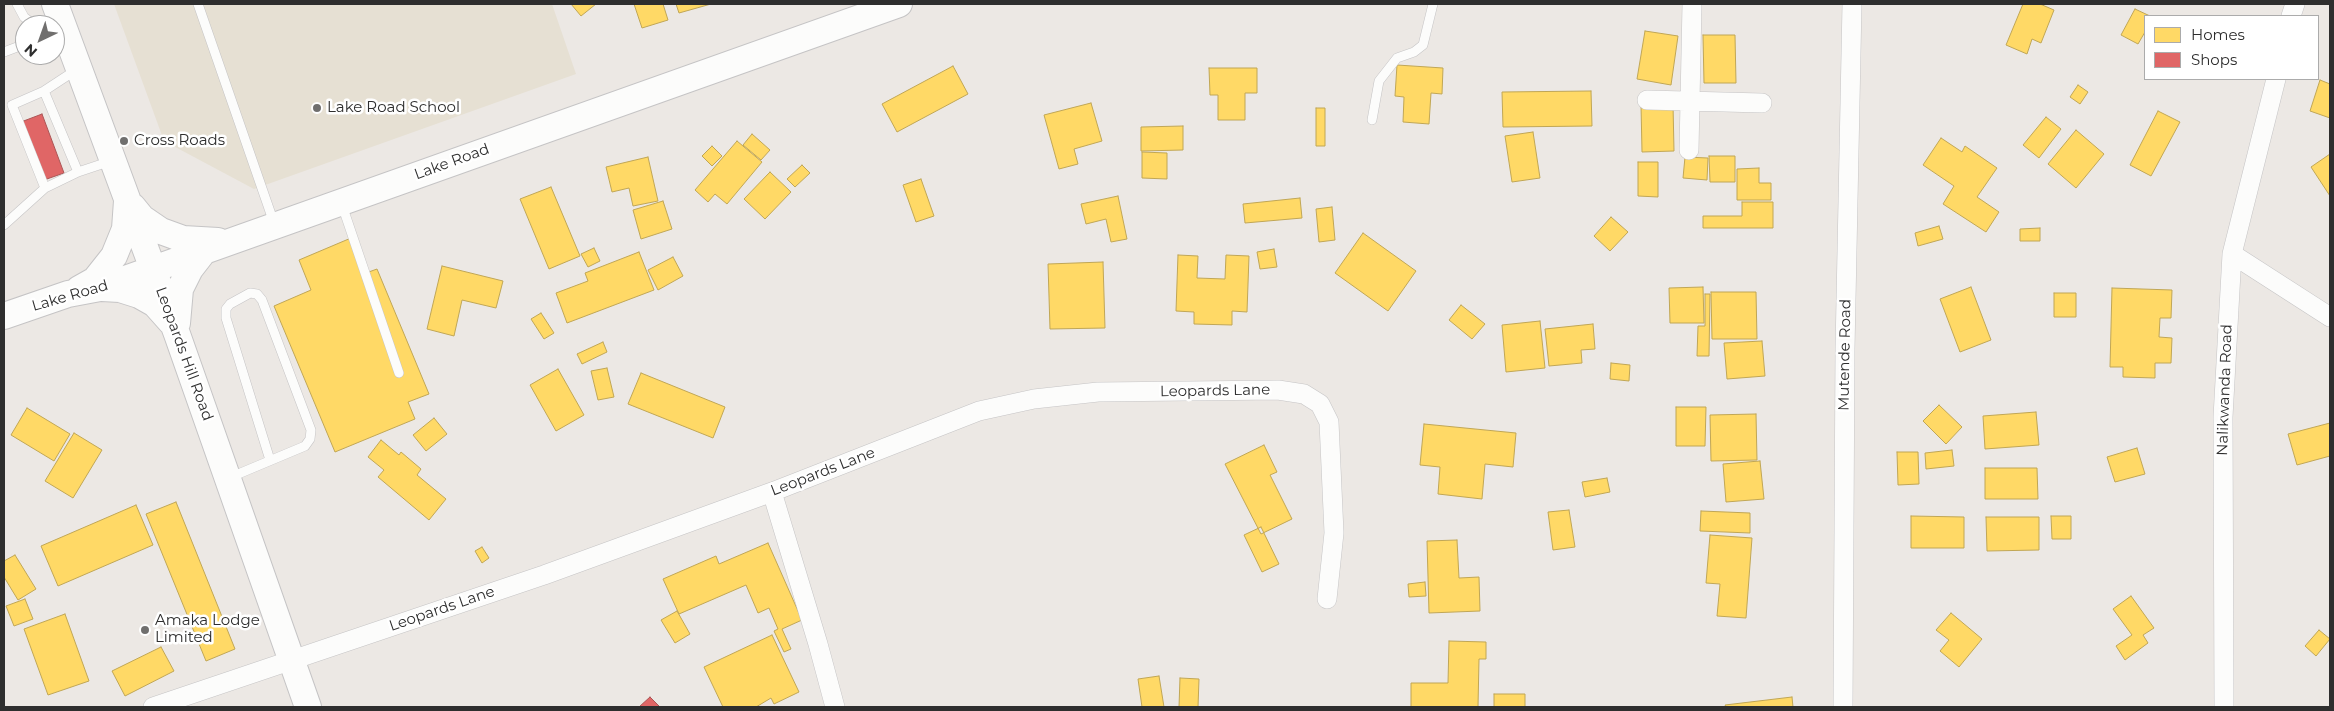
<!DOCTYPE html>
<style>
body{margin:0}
#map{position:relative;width:2334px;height:711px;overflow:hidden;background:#ece8e4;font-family:Montserrat,sans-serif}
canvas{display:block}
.frame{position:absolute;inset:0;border:5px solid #2e2e2e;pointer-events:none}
.legend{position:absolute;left:2144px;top:15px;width:175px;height:65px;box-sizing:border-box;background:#fff;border:1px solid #ababab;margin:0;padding:6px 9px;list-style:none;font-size:15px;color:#2e2e2e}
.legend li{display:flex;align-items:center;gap:10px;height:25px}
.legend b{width:25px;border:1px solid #ababab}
.north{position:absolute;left:15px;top:15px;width:50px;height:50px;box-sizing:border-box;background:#fff;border:1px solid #ababab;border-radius:50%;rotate:222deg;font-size:14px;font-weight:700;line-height:20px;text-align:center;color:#2e2e2e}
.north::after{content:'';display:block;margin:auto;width:18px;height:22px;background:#706f6e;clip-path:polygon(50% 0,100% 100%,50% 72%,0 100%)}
</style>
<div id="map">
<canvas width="2334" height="711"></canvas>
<div class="frame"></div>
<ul class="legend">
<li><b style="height:14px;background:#ffd966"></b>Homes</li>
<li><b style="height:14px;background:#e06666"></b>Shops</li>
</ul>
<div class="north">N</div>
</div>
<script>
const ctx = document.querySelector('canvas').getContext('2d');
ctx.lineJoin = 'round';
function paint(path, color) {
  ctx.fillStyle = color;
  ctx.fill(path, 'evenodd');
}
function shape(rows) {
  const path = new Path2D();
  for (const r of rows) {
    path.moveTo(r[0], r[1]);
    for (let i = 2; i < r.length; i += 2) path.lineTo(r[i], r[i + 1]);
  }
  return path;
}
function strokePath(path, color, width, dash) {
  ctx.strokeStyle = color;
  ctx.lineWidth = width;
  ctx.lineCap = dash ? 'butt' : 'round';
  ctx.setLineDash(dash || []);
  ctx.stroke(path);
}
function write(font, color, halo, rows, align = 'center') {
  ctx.font = font + ' Montserrat,sans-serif';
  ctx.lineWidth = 5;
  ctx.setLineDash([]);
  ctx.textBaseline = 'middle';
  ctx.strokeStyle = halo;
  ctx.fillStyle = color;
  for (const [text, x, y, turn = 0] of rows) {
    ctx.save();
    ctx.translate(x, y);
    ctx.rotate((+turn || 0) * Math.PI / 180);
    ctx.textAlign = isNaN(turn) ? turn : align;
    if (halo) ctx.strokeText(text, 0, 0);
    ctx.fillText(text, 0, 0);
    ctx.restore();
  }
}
const education = shape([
 [114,4,552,4,576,74,254,189,164,141]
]);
const homes = shape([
 [571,4,596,4,581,16,571,4],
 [634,4,663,4,668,20,642,28,634,4],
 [676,4,711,4,679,13,676,4],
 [2023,4,2040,4,2054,10,2041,43,2032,39,2027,54,2006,45,2023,4],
 [2135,9,2150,16,2145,16,2145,32,2138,44,2121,35,2135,9],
 [1645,31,1678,36,1671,85,1637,79,1645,31],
 [1703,35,1735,35,1736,83,1704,83,1703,35],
 [1397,65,1443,68,1442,94,1431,93,1429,124,1403,122,1404,97,1395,96,1397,65],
 [953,66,968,94,897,132,882,104,953,66],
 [1209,68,1257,68,1257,93,1245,93,1245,120,1218,120,1218,95,1210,95,1209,68],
 [2320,80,2330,84,2330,118,2310,111,2320,80],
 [2078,85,2088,92,2080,104,2070,97,2078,85],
 [1591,91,1592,126,1503,127,1502,92,1591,91],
 [1091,103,1102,141,1074,149,1078,164,1059,169,1044,115,1091,103],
 [1673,104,1674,151,1642,152,1641,105,1673,104],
 [1316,108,1325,108,1325,146,1316,146,1316,108],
 [2158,111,2180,122,2151,176,2130,165,2158,111],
 [2046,117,2061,129,2039,158,2023,145,2046,117],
 [1183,126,1183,150,1141,151,1141,127,1183,126],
 [2076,130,2104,154,2076,188,2048,164,2076,130],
 [1533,132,1540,178,1512,182,1505,136,1533,132],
 [752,134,770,150,761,160,743,145,752,134],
 [1941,138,1962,152,1965,146,1997,168,1977,197,1999,212,1986,232,1943,204,1954,186,1923,165,1941,138],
 [737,141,762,162,727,204,715,194,708,202,695,190,737,141],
 [712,146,722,156,712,166,702,156,712,146],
 [1142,152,1167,153,1167,179,1142,178,1142,152],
 [2330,154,2330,196,2311,167,2330,154],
 [1709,156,1735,156,1735,182,1710,182,1709,156],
 [648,157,658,201,633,206,629,188,612,192,606,167,648,157],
 [1685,157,1708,158,1707,180,1683,178,1685,157],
 [1638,162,1658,162,1658,197,1638,196,1638,162],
 [802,165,810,173,795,187,787,179,802,165],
 [1759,168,1759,183,1771,183,1771,200,1737,200,1737,169,1759,168],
 [770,172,791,192,765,219,744,199,770,172],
 [921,179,934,216,916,222,903,185,921,179],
 [551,187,580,256,549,269,520,199,551,187],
 [1118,196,1127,239,1111,242,1106,219,1086,224,1081,204,1118,196],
 [1300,198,1302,218,1245,223,1243,204,1300,198],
 [663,201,672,229,641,239,633,210,663,201],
 [1742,202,1773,202,1773,228,1703,228,1703,216,1742,216,1742,202],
 [1332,207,1335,240,1319,242,1316,209,1332,207],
 [1611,217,1628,232,1610,251,1594,236,1611,217],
 [1939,226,1943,239,1918,246,1915,233,1939,226],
 [2040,228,2040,241,2020,241,2020,229,2040,228],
 [1363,233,1416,271,1388,311,1335,273,1363,233],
 [351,238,366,273,377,269,429,394,408,402,415,419,335,452,274,306,311,290,299,260,351,238],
 [594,248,600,261,588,267,581,254,594,248],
 [1274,249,1277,267,1260,269,1257,252,1274,249],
 [639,252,654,290,567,323,556,293,588,281,585,273,639,252],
 [1178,255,1198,256,1197,278,1225,279,1226,255,1249,256,1247,312,1232,311,1232,325,1194,324,1194,312,1176,311,1178,255],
 [673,257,683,276,658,290,648,270,673,257],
 [1103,262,1105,328,1050,329,1048,264,1103,262],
 [442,266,503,281,496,308,462,300,454,336,427,329,442,266],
 [1703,287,1704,323,1670,323,1669,288,1703,287],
 [1971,287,1991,340,1960,352,1940,299,1971,287],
 [2112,288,2172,290,2171,318,2160,318,2159,337,2172,338,2171,363,2155,363,2155,378,2123,377,2123,367,2110,367,2112,288],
 [1711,292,1756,292,1757,339,1712,339,1711,292],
 [2054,293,2076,293,2076,317,2054,317,2054,293],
 [1705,294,1710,294,1709,356,1697,356,1698,326,1705,326,1705,294],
 [1461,305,1485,324,1472,339,1449,320,1461,305],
 [541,313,554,333,544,339,531,319,541,313],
 [1540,321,1545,368,1506,372,1502,325,1540,321],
 [1593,324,1595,349,1581,350,1582,363,1549,366,1545,329,1593,324],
 [1762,341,1765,376,1727,379,1724,343,1762,341],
 [603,342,607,352,582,364,577,354,603,342],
 [1611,363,1630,365,1629,381,1610,379,1611,363],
 [607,368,614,397,598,400,591,371,607,368],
 [558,369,584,415,556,431,530,385,558,369],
 [641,373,725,407,713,438,628,404,641,373],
 [1939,405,1962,427,1946,444,1923,421,1939,405],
 [1676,407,1706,407,1705,446,1676,446,1676,407],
 [27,408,70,434,54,461,11,435,27,408],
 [2036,412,2039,445,1985,449,1983,416,2036,412],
 [1756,414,1757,460,1711,461,1710,415,1756,414],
 [434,418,447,434,426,451,413,435,434,418],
 [2330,423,2330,456,2297,465,2288,434,2330,423],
 [1424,424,1516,433,1513,467,1485,464,1482,499,1438,494,1440,467,1420,465,1424,424],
 [74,433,102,450,73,498,45,481,74,433],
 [381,440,399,455,401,452,421,469,417,475,446,499,429,520,378,477,384,470,368,457,381,440],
 [1264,445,1277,472,1270,475,1292,519,1261,534,1225,464,1264,445],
 [2137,448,2145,474,2115,482,2107,457,2137,448],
 [1952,450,1954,466,1926,469,1925,453,1952,450],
 [1897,452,1918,452,1919,484,1898,485,1897,452],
 [1760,461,1764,499,1726,502,1723,464,1760,461],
 [1985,468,2037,468,2038,499,1985,499,1985,468],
 [1607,478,1610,492,1585,497,1582,482,1607,478],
 [176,502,235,649,206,661,146,514,176,502],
 [136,505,153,545,58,586,41,546,136,505],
 [1569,510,1575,547,1553,550,1548,512,1569,510],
 [1701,511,1750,513,1750,533,1700,531,1701,511],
 [1911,516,1964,517,1964,548,1911,548,1911,516],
 [2051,516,2071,516,2071,539,2052,539,2051,516],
 [1986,517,2039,517,2039,550,1987,551,1986,517],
 [1261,527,1279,564,1262,572,1244,535,1261,527],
 [1710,535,1752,538,1746,618,1717,616,1720,584,1706,583,1710,535],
 [1457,540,1459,578,1479,577,1480,611,1429,613,1427,541,1457,540],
 [768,543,802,620,782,629,791,649,784,652,774,631,778,629,769,608,758,613,746,585,679,614,663,579,716,556,719,564,768,543],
 [482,547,489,558,482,563,475,551,482,547],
 [15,555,36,589,18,600,4,577,4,561,15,555],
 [1425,582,1426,596,1409,597,1408,584,1425,582],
 [2131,596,2154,628,2143,635,2148,643,2125,660,2116,646,2132,635,2113,609,2131,596],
 [25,599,33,619,14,626,6,606,25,599],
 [677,611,690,634,675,643,661,620,677,611],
 [1951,613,1982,639,1959,667,1940,651,1949,640,1936,630,1951,613],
 [65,614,89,681,48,695,24,629,65,614],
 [2319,630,2330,639,2316,656,2305,646,2319,630],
 [772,635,799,692,774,704,771,698,756,707,723,707,704,667,772,635],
 [1449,641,1486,642,1486,659,1479,659,1478,707,1411,707,1411,683,1448,683,1449,641],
 [161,647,174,671,125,696,112,671,161,647],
 [1159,676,1164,707,1142,707,1138,679,1159,676],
 [1180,678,1199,679,1198,707,1179,707,1180,678],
 [1494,694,1525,694,1525,707,1494,707,1494,694],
 [1792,697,1793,707,1726,707,1725,705,1792,697]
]);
const shops = shape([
 [42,114,64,173,44,180,21,122,42,114],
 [650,697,660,707,639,707,650,697]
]);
const lane = shape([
 [17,4,24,17,34,25],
 [198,4,274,223],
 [4,52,25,44],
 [76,70,44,91,78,172],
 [44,91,12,105,45,188],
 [1372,120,1379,81,1397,58,1414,52,1423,45,1433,4],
 [342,205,399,373],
 [4,225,45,188,78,172,111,161],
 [231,477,305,446,310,439,311,430,262,300,257,294,250,293,230,304,226,309,226,318,270,460]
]);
const street = shape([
 [2291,16,2295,4],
 [1647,100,1762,103],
 [1689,150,1692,4],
 [2232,254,2330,317],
 [772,492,818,644,835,707],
 [153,707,544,575,772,492,979,411,1034,399,1098,392,1278,390,1304,394,1320,404,1329,422,1334,533,1327,599],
 [1843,707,1845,349,1852,4],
 [2224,707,2223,417,2232,254,2276,79]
]);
const secondary = shape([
 [55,4,177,334,308,707],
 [133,207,142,218,161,231,183,239,218,241],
 [102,288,120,289,139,295,155,304,171,322],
 [79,289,95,280,114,256,125,229,127,201],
 [4,316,68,294,100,288,899,4],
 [177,323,180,289,190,269,204,251]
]);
const markers = [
 [317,108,5,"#706f6e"],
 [124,141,5,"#706f6e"],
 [145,630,5,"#706f6e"]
];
const poiNames = [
 ["Lake Road School",327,108],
 ["Cross Roads",134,141],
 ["Amaka Lodge",155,621],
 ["Limited",155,638]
];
const streetNames = [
 ["Lake Road",452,162,-20],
 ["Lake Road",70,296,-16],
 ["Leopards Hill Road",184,354,70],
 ["Mutende Road",1845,355,-89],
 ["Nalikwanda Road",2225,390,-88],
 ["Leopards Lane",1215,391,-1],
 ["Leopards Lane",823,472,-21],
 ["Leopards Lane",442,609,-19]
];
paint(education, '#e6e0d3');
paint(homes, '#ffd966');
strokePath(homes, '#c0a655', 1);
paint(shops, '#e06666');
strokePath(shops, '#ab5555', 1);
strokePath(lane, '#c5c4c5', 10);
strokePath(street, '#c5c4c5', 20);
strokePath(secondary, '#c5c4c5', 28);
strokePath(lane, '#fcfcfb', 9);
strokePath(street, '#fcfcfb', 19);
strokePath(secondary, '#fcfcfb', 26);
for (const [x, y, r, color] of markers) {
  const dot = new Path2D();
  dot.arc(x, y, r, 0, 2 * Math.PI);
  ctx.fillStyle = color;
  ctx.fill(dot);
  strokePath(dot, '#fff', 2);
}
write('15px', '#2e2e2e', '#fff', poiNames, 'left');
write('15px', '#2e2e2e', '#fff', streetNames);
</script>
